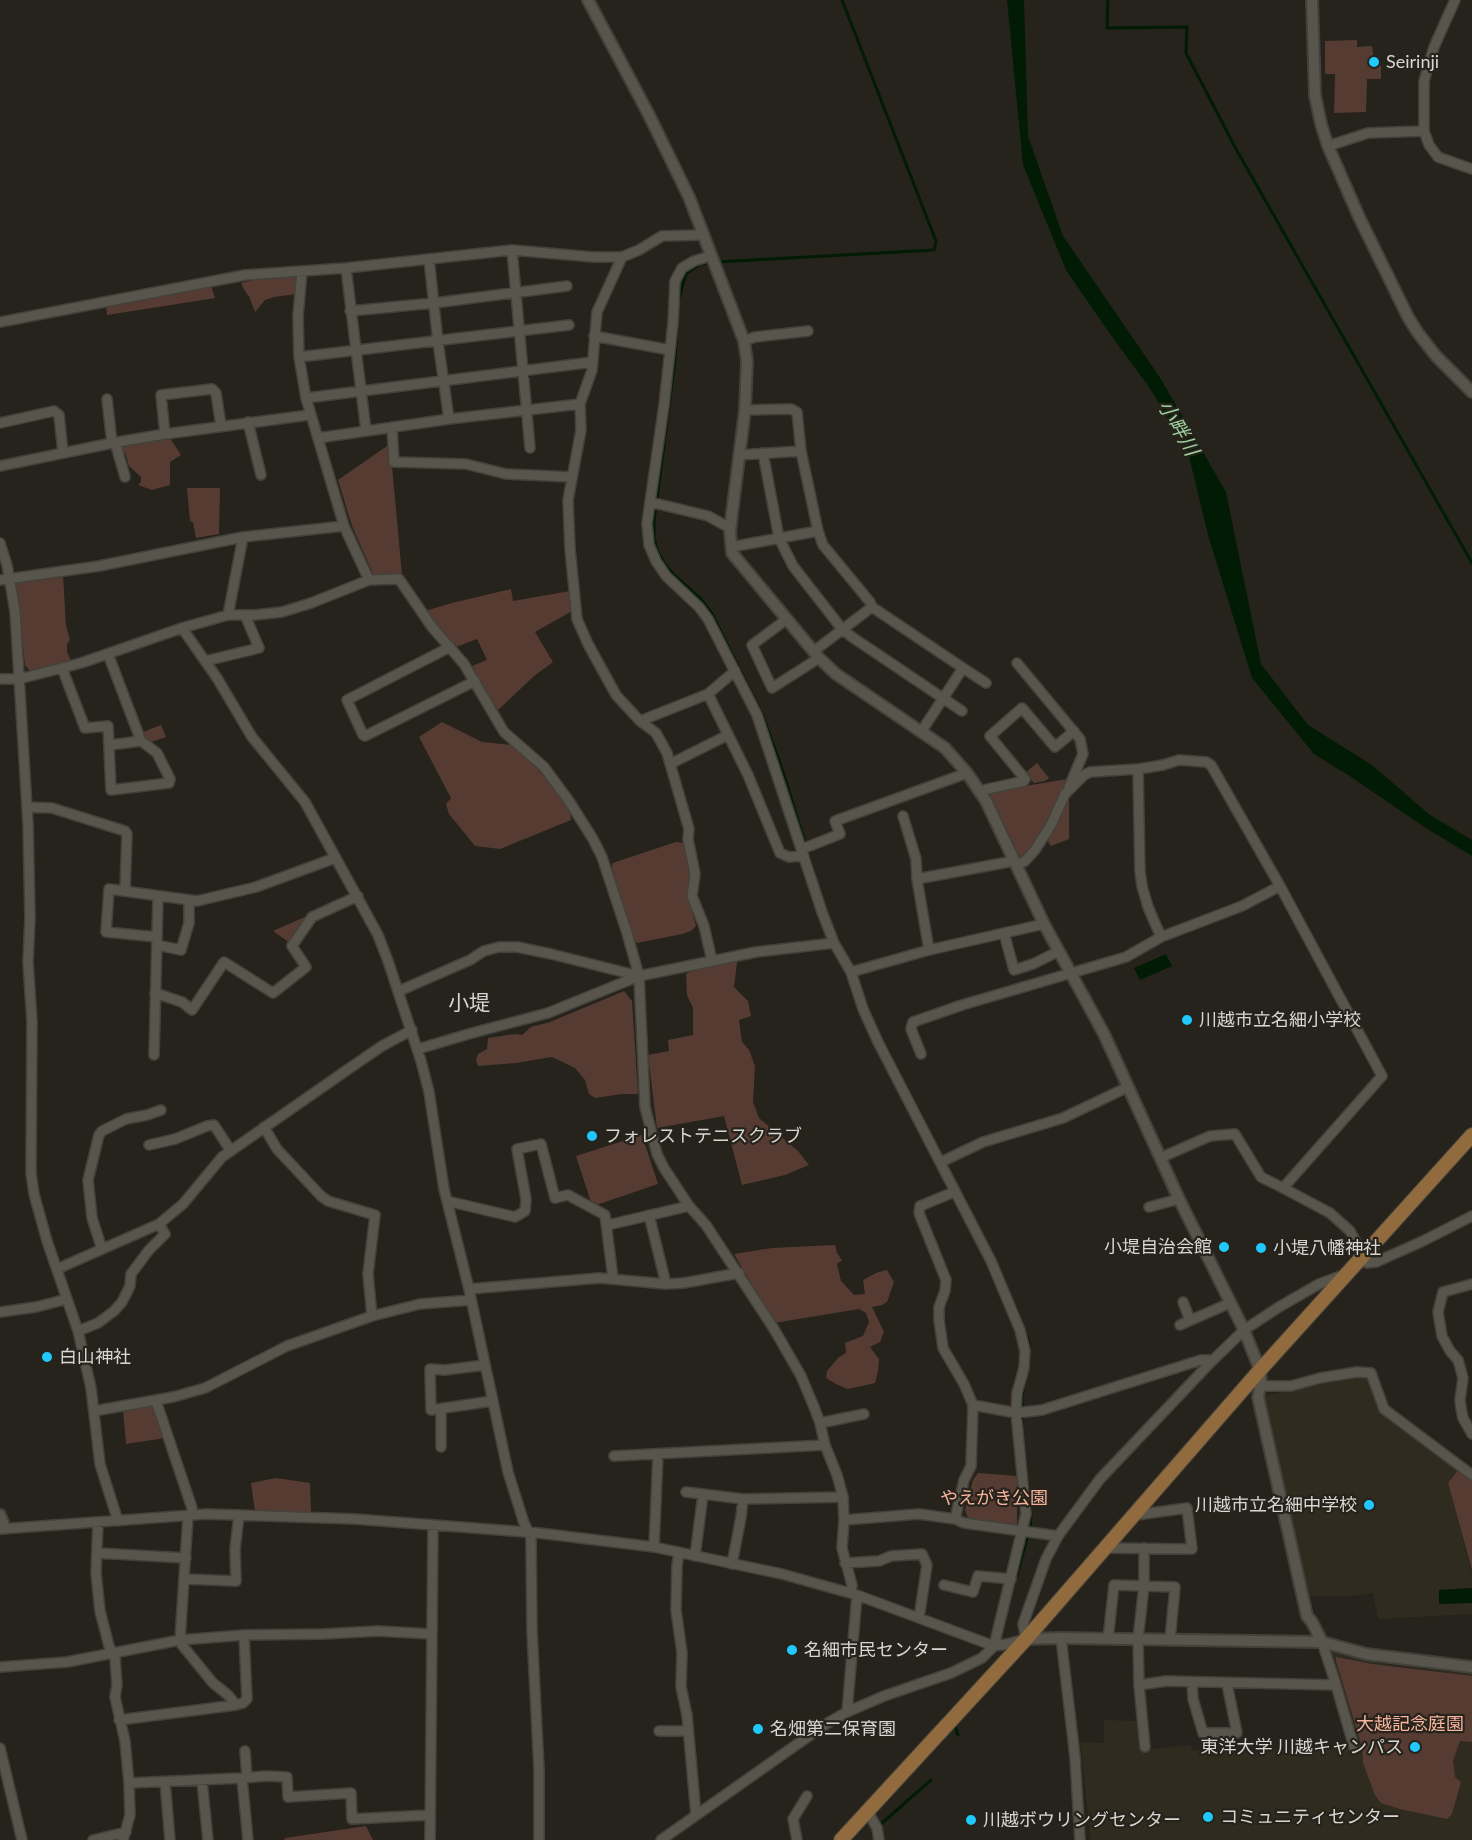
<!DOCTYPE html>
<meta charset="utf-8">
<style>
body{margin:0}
canvas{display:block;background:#25231b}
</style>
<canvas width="1472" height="1840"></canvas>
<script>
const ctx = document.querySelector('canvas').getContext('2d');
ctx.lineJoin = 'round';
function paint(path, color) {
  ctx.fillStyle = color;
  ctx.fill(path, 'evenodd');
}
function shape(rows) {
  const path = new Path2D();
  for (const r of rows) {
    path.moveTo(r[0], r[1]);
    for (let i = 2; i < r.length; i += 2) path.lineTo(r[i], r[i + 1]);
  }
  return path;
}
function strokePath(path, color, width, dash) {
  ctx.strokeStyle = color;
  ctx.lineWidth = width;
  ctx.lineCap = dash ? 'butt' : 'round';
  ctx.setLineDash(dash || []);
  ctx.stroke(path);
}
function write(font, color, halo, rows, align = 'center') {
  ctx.font = font + ' Lato,"Noto Sans JP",sans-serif';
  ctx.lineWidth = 4.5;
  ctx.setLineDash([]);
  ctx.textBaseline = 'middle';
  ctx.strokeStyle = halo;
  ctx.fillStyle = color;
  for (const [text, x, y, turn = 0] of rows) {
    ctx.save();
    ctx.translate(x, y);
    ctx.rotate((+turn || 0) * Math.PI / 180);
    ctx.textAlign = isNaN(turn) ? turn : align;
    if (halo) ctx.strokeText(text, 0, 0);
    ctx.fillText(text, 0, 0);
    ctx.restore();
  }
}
const built = shape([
 [1371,1375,1382,1413,1457,1471,1448,1483,1472,1574,1472,1614,1378,1619,1373,1593,1352,1596,1306,1596,1262,1396],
 [1333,1652,1349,1657,1389,1665,1472,1674,1472,1840,1091,1840,1080,1742,1104,1743,1104,1720,1140,1721,1143,1750,1191,1745,1192,1750,1359,1748,1331,1653]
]);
const green = shape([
 [1357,40,1357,47,1372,46,1374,60,1381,66,1381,79,1367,79,1366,112,1334,113,1335,74,1325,74,1325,41],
 [296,276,298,280,296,294,274,297,265,300,255,312,249,296,246,293,241,283,258,279],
 [211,286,215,298,107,315,106,305],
 [170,438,181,455,170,462,170,485,152,490,138,485,141,482,141,477,129,466,126,455,119,444],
 [390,444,402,575,376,576,373,574,352,526,338,480],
 [187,488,220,488,219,534,196,538,193,522,190,521],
 [63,575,66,626,70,640,67,644,67,652,71,661,30,671,25,665,16,583,22,579],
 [511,589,513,601,570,591,572,611,535,632,553,662,534,676,497,711,472,666,487,660,477,639,456,647,425,611,452,603],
 [442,722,482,742,512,745,534,765,558,793,570,812,571,820,500,849,475,846,449,814,446,804,451,798,419,737],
 [161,725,166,737,151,742,145,737,143,732],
 [1037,763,1049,778,1045,781,1034,783,1025,773],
 [1068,779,1043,833,1028,851,1020,857,988,792],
 [1069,796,1069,839,1051,846,1047,840],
 [676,842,683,843,686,848,691,874,688,896,696,926,691,931,682,934,637,943,633,938,611,869,613,863],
 [307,916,290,943,273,931],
 [737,962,734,987,748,1001,751,1016,739,1020,742,1042,749,1050,755,1066,753,1102,759,1118,798,1151,809,1165,785,1175,742,1185,724,1116,657,1128,648,1055,669,1051,668,1040,693,1035,693,1008,687,995,686,974,693,970],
 [624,991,632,1001,638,1094,622,1094,595,1098,589,1094,585,1080,575,1068,552,1057,516,1063,478,1066,476,1060,478,1054,487,1049,488,1038,515,1034,522,1035,531,1027,550,1022],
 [642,1135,658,1184,596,1205,591,1202,576,1156],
 [835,1245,837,1253,842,1260,837,1264,841,1281,854,1295,865,1294,863,1280,876,1273,887,1270,894,1282,887,1302,882,1305,872,1307,884,1332,880,1342,870,1347,879,1359,878,1371,875,1383,848,1389,836,1384,826,1378,827,1371,839,1357,846,1353,845,1343,863,1336,869,1322,866,1313,859,1309,774,1323,734,1254,772,1248],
 [155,1405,165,1438,126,1444,123,1410],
 [1459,1469,1472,1477,1472,1570,1448,1483],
 [978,1473,1017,1476,1017,1525,969,1521,965,1510,973,1480],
 [276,1478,310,1483,311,1513,255,1511,251,1483],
 [1336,1657,1372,1664,1472,1676,1472,1742,1460,1741,1453,1761,1455,1777,1461,1782,1452,1814,1447,1819,1400,1809,1381,1803,1375,1795,1363,1763,1362,1747,1336,1661],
 [366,1826,373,1840,284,1840,285,1838]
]);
const water = shape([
 [1007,0,1024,0,1028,136,1063,236,1161,379,1226,492,1261,664,1308,725,1372,765,1430,815,1472,840,1472,856,1426,828,1348,775,1314,754,1252,678,1208,535,1188,452,1149,387,1110,334,1066,270,1023,165],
 [1166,954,1172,966,1140,980,1134,968],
 [1472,1588,1472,1603,1439,1604,1439,1590]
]);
const stream = shape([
 [1108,0,1107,28,1187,27,1186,53,1236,149,1472,563],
 [717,262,934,250,936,241,842,0],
 [678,302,686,274,700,264,710,263],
 [677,329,675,360,654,521,654,537,657,550,664,563,673,574,700,598,712,614,763,716,784,775,815,876],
 [877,1030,943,1158],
 [962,1196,992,1254],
 [1009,1293,1024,1328,1029,1343,1029,1351],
 [1022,1425,1022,1396,1029,1361],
 [1017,1575,1030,1527,1031,1513,1022,1432],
 [946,1720,944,1718,974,1686],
 [951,1725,956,1729,958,1735],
 [881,1824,931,1780]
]);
const minor = shape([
 [1455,0,1434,47,1424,81,1424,131,1429,145,1438,157,1472,169],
 [1328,146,1368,133,1424,131],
 [512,250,530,448],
 [622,257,597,312,592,370,580,404,581,430,568,500,570,549,577,619,588,644,616,695,640,721,656,733,667,753,689,829,688,839,695,874,692,896,704,926,712,961],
 [429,259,438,342,449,419],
 [346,268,366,431],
 [302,271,298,316,299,357,306,398,344,526,369,580],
 [350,311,434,303,567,286],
 [0,322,245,275,346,268,512,250,593,257,622,257,639,250,662,236,703,235],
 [594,336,670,350],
 [744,341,755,337,808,331],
 [299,357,569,325],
 [306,398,593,362],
 [107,399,112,443],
 [745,410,791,409,797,412,801,451,818,531,823,545,870,602,872,607,963,668,921,732],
 [248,422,261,475],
 [0,423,54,411,59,415,63,453],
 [392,427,394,462,466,464,506,474,572,477],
 [165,434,161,395,212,389,216,393,221,426],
 [318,438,449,419,580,404],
 [115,442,125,477],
 [763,453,779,538,793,566,842,629,852,637,962,711],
 [739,455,801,451],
 [0,466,112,443,165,434,309,415],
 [650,502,708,516,730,528],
 [0,543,7,565,15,611,28,824,30,918,28,962,32,1022,31,1173,34,1194,47,1241,78,1331,91,1388,100,1464,118,1521],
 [731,547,818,531],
 [0,580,99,566,243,537,344,526],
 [228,615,243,537],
 [787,619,752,645,772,688,819,658],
 [182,628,228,615,255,615,282,612,311,603,369,580,399,579,432,627,464,664,504,732,544,767,569,801,593,839,602,857,627,933,639,976,645,1107,657,1154,664,1168,689,1206,706,1225,774,1329,801,1376,814,1407,820,1423,825,1445,837,1475,843,1497,844,1520,842,1548,852,1585,851,1593],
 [450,647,347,700,363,735,365,736,475,681],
 [814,651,872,607],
 [205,661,259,648,245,615],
 [1017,663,1080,739,1083,754,1069,787],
 [62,668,85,728,108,726,111,790,169,783,170,779,157,753,141,741,108,654],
 [963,668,986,683],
 [0,679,19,679,81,663,182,628,217,678,252,737,305,802,378,935,388,961,421,1061,429,1092,444,1189,469,1289,508,1472,524,1523,531,1537,532,1631,539,1770,539,1840],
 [708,694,748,775,780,853,789,857,804,856],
 [640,721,708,694,735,671],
 [110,745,141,741],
 [670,764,728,735],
 [1138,769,1140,871,1142,886,1148,907,1161,937],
 [979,791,1024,781,1025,779,990,736,1022,708,1055,747,1074,731],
 [27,807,52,808,125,831,127,834,125,890],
 [903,816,916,859,917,879,929,950],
 [802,849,840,834,835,821,967,773],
 [1016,865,1025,861,1035,850,1051,825,1065,794,1084,775,1090,772,1138,769,1163,765,1179,760,1206,762,1211,765,1280,886],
 [917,879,1014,861],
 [1004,933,1014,970,1033,964,1059,951],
 [157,937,106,932,109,889,197,901,256,887,335,858],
 [157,945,181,950,189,923,189,900],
 [851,972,929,950,1044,924],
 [399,991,470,960,484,951,499,947,517,947,551,954,639,976],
 [155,993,182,1002,192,1010,224,962,273,993,306,967,292,946,312,917,358,896],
 [418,1049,472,1033,548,1013,639,976,756,952,834,943],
 [921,1054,911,1029,913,1022,962,1005,1126,957,1161,937,1242,906,1280,886,1382,1076,1283,1188,1261,1177,1235,1134,1210,1136,1160,1158],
 [154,1055,158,897],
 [264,1127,277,1149,321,1196,328,1201,375,1215,368,1274,372,1316],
 [149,1145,175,1139,207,1126,214,1125,231,1151],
 [941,1162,983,1142,1063,1118,1128,1087],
 [1283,1188,1330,1213,1350,1231,1363,1255],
 [954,1192,920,1206,919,1213,946,1280,945,1291,939,1307,939,1320,943,1348,964,1384,973,1405,1016,1413,1042,1410,1201,1360,1213,1360],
 [447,1201,515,1217,525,1211,526,1199,517,1149,541,1144,555,1198,568,1195,605,1215,613,1278],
 [1149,1207,1179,1199],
 [649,1215,666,1284],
 [608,1225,689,1206],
 [102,1249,92,1218,88,1180,99,1135,102,1131,126,1119,147,1115,161,1110],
 [1359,1259,1367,1263,1376,1262,1423,1241,1472,1216],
 [57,1269,159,1224,183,1204,222,1157,347,1070,382,1046,412,1030],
 [1472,1284,1443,1292,1438,1312,1442,1336,1450,1351,1458,1360,1463,1378,1460,1400,1461,1408,1463,1418,1472,1434],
 [469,1289,599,1278,666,1284,684,1283,739,1273],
 [1183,1302,1190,1320],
 [0,1312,36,1307,67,1299],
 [1180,1325,1230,1303],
 [78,1331,98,1323,114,1311,122,1302,130,1286,131,1274,149,1250,165,1234,159,1224],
 [485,1365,445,1370,430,1369,431,1410,492,1401],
 [1260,1386,1291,1386,1320,1378,1357,1372,1371,1373,1384,1409,1472,1475],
 [156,1401,192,1508,192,1515],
 [973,1405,971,1466,964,1480,955,1519,964,1523,1058,1536],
 [441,1409,441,1447],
 [94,1411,173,1397,205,1388,287,1346,372,1316,420,1304,471,1300],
 [820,1423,864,1414],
 [614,1456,825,1445],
 [686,1492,743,1499,843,1497],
 [844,1520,919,1514,955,1519],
 [98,1522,96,1573,100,1611,109,1646,115,1658,117,1685,115,1697,125,1741,129,1783,130,1815,123,1840],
 [0,1529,207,1514,355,1519,539,1533,654,1547,782,1574,857,1595,994,1646,1007,1644,1026,1639,1023,1624,1046,1559,1058,1536,1100,1479,1210,1363,1244,1330,1279,1307,1319,1284,1343,1275],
 [654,1547,658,1454],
 [1105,1548,1192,1549,1187,1508,1136,1515],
 [1144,1548,1144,1586,1138,1639,1139,1685,1145,1747],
 [679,1552,677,1566,676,1610,682,1653,681,1687,687,1715,696,1815],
 [97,1553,186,1558],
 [695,1556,703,1494],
 [845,1563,879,1561,891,1556,922,1554,927,1565,919,1618],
 [732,1564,741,1517,743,1499],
 [184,1579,236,1581,235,1549,239,1515],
 [944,1585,973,1592,978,1576,1011,1579],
 [1061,1638,1075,1757,1080,1840],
 [1108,1639,1114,1585,1175,1587,1170,1640],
 [1322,1642,1336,1685,1354,1747],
 [0,1667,67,1662,180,1640,244,1635,323,1634,378,1631,431,1634],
 [1192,1682,1193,1699,1203,1733,1237,1733,1227,1684],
 [1139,1685,1166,1681,1336,1685],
 [236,1705,243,1703,247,1699,244,1635],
 [847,1712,857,1595],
 [119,1720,236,1705,228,1695,213,1683,182,1645,180,1640,188,1516],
 [659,1731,688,1731],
 [0,1748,22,1840],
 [245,1751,247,1777],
 [242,1778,266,1776,287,1777,288,1797,351,1793,352,1819,430,1815],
 [202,1781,208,1840],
 [165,1782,170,1840],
 [129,1783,242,1778,248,1840],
 [868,1812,877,1828,879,1840],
 [93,1840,126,1832],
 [430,1840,433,1525],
 [661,1840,826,1724,847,1712,884,1696,951,1673,982,1658,994,1646,1026,1514,1016,1413,1017,1393,1024,1368,1025,1351,1020,1330,991,1261,878,1042,863,1009,851,972,834,943,822,912,757,715,708,619,699,607,666,576,656,561,649,545,647,523,664,405,673,323,675,281,682,268,694,261,710,256],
 [797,1840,793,1819,807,1796]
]);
const tertiary = shape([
 [588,0,649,115,689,197,744,341,747,361,745,410,732,513,730,532,732,553,819,658,836,674,945,748,967,773,986,801,1044,924,1104,1034,1179,1199,1244,1330,1260,1370,1261,1382,1258,1397,1307,1616,1312,1622,1322,1642],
 [1312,0,1315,95,1321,124,1328,146,1359,217,1408,317,1418,333,1436,356,1472,392],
 [0,1515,5,1528],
 [1026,1639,1061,1638,1322,1642,1366,1654,1472,1667]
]);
const primary = shape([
 [841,1840,1026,1639,1260,1370,1472,1135]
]);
const markers = [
 [1374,62,6,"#1fc9fd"],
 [1187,1020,6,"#1fc9fd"],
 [592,1136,6,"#1fc9fd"],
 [1224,1247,6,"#1fc9fd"],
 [1261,1248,6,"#1fc9fd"],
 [47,1357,6,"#1fc9fd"],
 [1369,1505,6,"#1fc9fd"],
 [792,1650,6,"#1fc9fd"],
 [758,1729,6,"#1fc9fd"],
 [1415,1747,6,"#1fc9fd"],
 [1208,1817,6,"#1fc9fd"],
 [971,1820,6,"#1fc9fd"]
];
const poiNames = [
 ["Seirinji",1386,62],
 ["川越市立名細小学校",1199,1020],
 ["フォレストテニスクラブ",604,1136],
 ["小堤自治会館",1212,1247,"right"],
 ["小堤八幡神社",1273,1248],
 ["白山神社",59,1357],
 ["川越市立名細中学校",1357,1505,"right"],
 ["名細市民センター",804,1650],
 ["名畑第二保育園",770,1729],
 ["東洋大学 川越キャンパス",1403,1747,"right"],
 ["コミュニティセンター",1220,1817],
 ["川越ボウリングセンター",983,1820]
];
const parkNames = [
 ["やえがき公園",994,1498],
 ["大越記念庭園",1410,1724]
];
const waterNames = [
 ["小畔川",1178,428,60]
];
const quarterNames = [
 ["小堤",469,1003]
];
paint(built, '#302b1f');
paint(green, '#563b33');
paint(water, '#011b04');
strokePath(stream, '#011b04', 3);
strokePath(minor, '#43413b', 12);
strokePath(tertiary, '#43413b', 14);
strokePath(primary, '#43413b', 16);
strokePath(minor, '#57554c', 9);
strokePath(tertiary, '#57554c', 10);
strokePath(primary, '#916b3e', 14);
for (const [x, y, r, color] of markers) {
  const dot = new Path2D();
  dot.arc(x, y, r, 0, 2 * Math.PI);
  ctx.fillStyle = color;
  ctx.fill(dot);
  strokePath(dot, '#25231b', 2);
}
write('18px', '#d8d6d1', '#25231b', poiNames, 'left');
write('18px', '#f8b39d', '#25231b', parkNames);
write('italic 20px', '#9dd09e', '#25231b', waterNames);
write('21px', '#d8d6d1', '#25231b', quarterNames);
</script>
